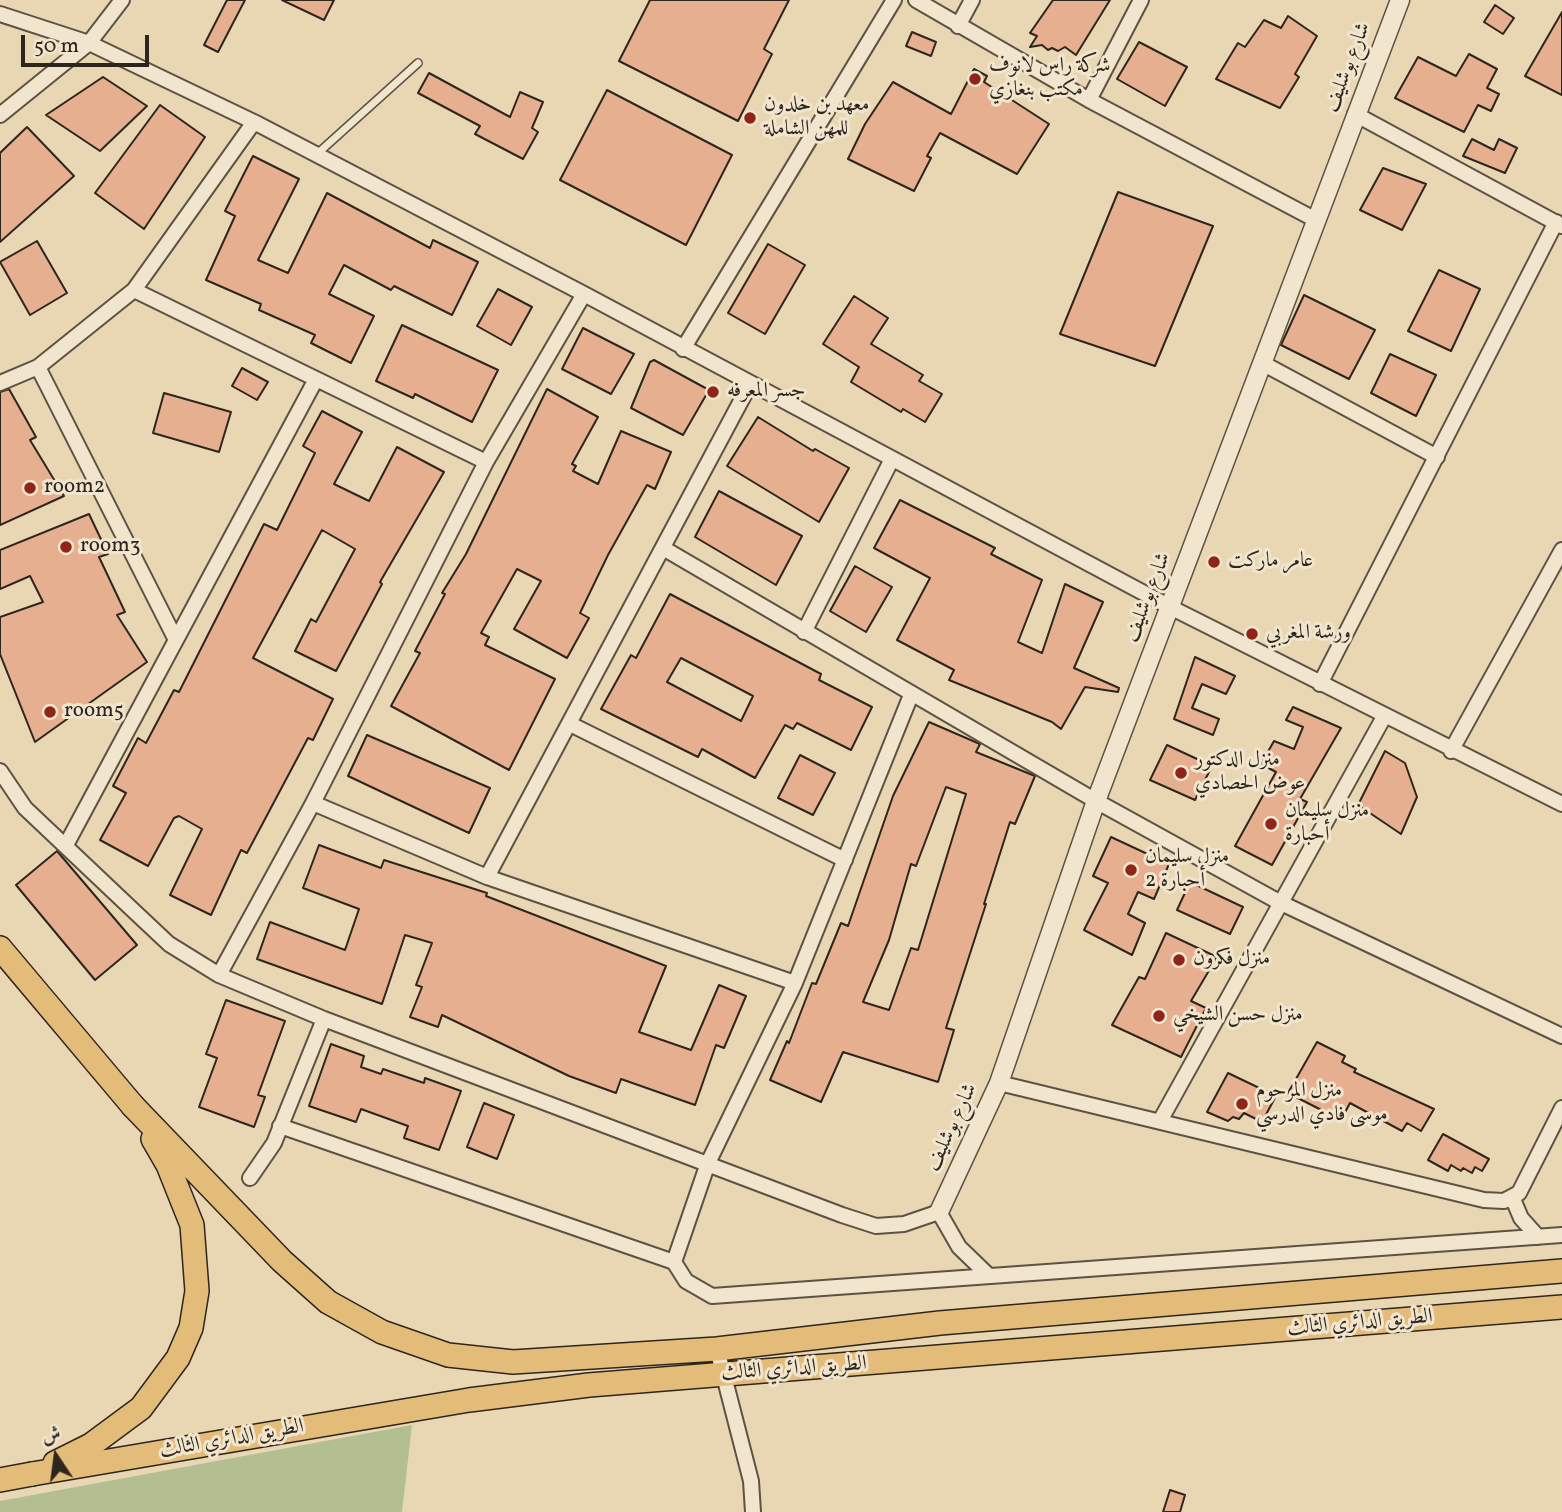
<!DOCTYPE html>
<meta charset="utf-8">
<style>
body{margin:0}
#map{position:relative;width:1562px;height:1512px;overflow:hidden;background:#e9d7b4;font-family:Vollkorn,Amiri,serif}
canvas{display:block}
.north{position:absolute;left:21px;top:1421px;width:70px;height:70px;-webkit-text-stroke:5px #f1e5ce;paint-order:stroke;rotate:347deg;font-size:19px;font-weight:700;line-height:28px;text-align:center;color:#2e261d}
.north::after{content:'';display:block;margin:auto;width:24px;height:32px;background:#2e261d;clip-path:polygon(50% 0,100% 100%,50% 72%,0 100%)}
.scale{position:absolute;left:21px;top:35px;width:128px;height:32px;box-sizing:border-box;border:4px solid #2e261d;border-top:0;padding-left:9px;font-size:21px;line-height:24px;white-space:nowrap;color:#2e261d;-webkit-text-stroke:5px #f1e5ce;paint-order:stroke}
</style>
<div id="map">
<canvas width="1562" height="1512"></canvas>
<div class="north">ش</div>
<div class="scale">50 m</div>
</div>
<script>
const ctx = document.querySelector('canvas').getContext('2d');
ctx.lineJoin = 'round';
function paint(path, color) {
  ctx.fillStyle = color;
  ctx.fill(path, 'evenodd');
}
function shape(rows) {
  const path = new Path2D();
  for (const r of rows) {
    path.moveTo(r[0], r[1]);
    for (let i = 2; i < r.length; i += 2) path.lineTo(r[i], r[i + 1]);
  }
  return path;
}
function strokePath(path, color, width, dash) {
  ctx.strokeStyle = color;
  ctx.lineWidth = width;
  ctx.lineCap = dash ? 'butt' : 'round';
  ctx.setLineDash(dash || []);
  ctx.stroke(path);
}
function write(font, color, halo, rows, align = 'center') {
  ctx.font = font + ' Vollkorn,Amiri,serif';
  ctx.lineWidth = 6;
  ctx.setLineDash([]);
  ctx.textBaseline = 'middle';
  ctx.strokeStyle = halo;
  ctx.fillStyle = color;
  for (const [text, x, y, turn = 0] of rows) {
    ctx.save();
    ctx.translate(x, y);
    ctx.rotate((+turn || 0) * Math.PI / 180);
    ctx.textAlign = isNaN(turn) ? turn : align;
    if (halo) ctx.strokeText(text, 0, 0);
    ctx.fillText(text, 0, 0);
    ctx.restore();
  }
}
const green = shape([
 [412,1425,402,1512,0,1512,0,1501]
]);
const building = shape([
 [227,0,245,0,218,52,204,45,227,0],
 [282,0,334,0,324,20,282,0],
 [650,0,789,0,764,49,772,54,738,121,619,61,650,0],
 [1053,0,1110,0,1076,55,1065,47,1058,51,1052,48,1048,50,1042,45,1030,47,1037,36,1030,33,1053,0],
 [1495,5,1514,18,1503,34,1484,22,1495,5],
 [1562,12,1562,95,1525,76,1562,12],
 [1288,16,1317,36,1295,74,1299,77,1280,108,1216,79,1238,43,1245,47,1264,20,1281,28,1288,16],
 [912,32,936,42,931,56,906,46,912,32],
 [1139,42,1187,67,1165,106,1117,79,1139,42],
 [1469,54,1497,69,1487,88,1499,94,1491,111,1478,105,1464,132,1395,98,1418,57,1456,76,1469,54],
 [974,69,987,76,984,82,1049,124,1017,174,940,133,927,156,931,158,914,191,848,159,865,124,893,82,951,114,974,69],
 [429,73,510,117,520,92,543,102,532,128,538,132,523,159,475,134,480,126,418,93,429,73],
 [103,77,147,106,100,151,46,115,103,77],
 [607,90,732,155,686,245,560,180,607,90],
 [160,105,205,137,144,229,95,193,160,105],
 [27,127,74,176,0,242,0,153,27,127],
 [1472,139,1494,150,1499,139,1517,148,1505,173,1463,156,1472,139],
 [253,156,299,179,258,260,288,273,327,193,430,248,433,240,478,262,452,315,394,286,391,290,344,265,329,294,374,316,351,363,311,343,315,335,259,310,261,304,206,280,235,216,225,211,253,156],
 [1383,168,1426,184,1402,230,1360,210,1383,168],
 [1118,192,1213,226,1155,366,1060,334,1118,192],
 [37,241,67,293,30,315,0,262,37,241],
 [768,244,805,265,765,334,728,313,768,244],
 [1439,270,1480,289,1451,351,1408,331,1439,270],
 [498,289,532,307,511,345,477,326,498,289],
 [1304,295,1375,330,1349,379,1281,345,1304,295],
 [854,296,888,318,871,344,923,375,919,381,942,394,925,422,903,409,901,412,851,382,859,367,823,344,854,296],
 [402,325,498,370,472,422,415,394,413,398,376,381,402,325],
 [583,328,634,354,611,394,562,369,583,328],
 [1390,354,1436,375,1416,416,1371,393,1390,354],
 [654,360,709,390,683,435,631,408,650,362,654,360],
 [242,368,268,382,257,400,232,386,242,368],
 [9,389,36,437,30,440,64,496,0,525,0,392,9,389],
 [547,389,598,417,572,464,576,466,573,471,598,484,621,431,671,452,655,489,647,485,608,555,580,613,589,618,567,658,514,629,541,581,517,569,481,633,489,637,485,645,555,679,509,770,391,706,420,653,415,651,445,594,442,593,466,554,547,389],
 [164,393,231,412,219,452,153,433,164,393],
 [322,411,362,432,334,484,369,501,397,447,444,472,380,582,382,584,336,671,295,651,311,619,316,622,355,549,322,530,253,658,333,699,313,740,308,738,247,853,241,850,211,915,170,895,202,829,179,816,174,818,148,866,100,840,126,793,113,786,138,738,146,743,174,690,179,692,264,524,277,530,315,453,303,446,322,411],
 [758,417,813,451,815,449,849,468,819,522,727,466,758,417],
 [719,491,802,536,776,585,695,537,719,491],
 [900,500,995,548,991,554,1042,580,1018,642,1042,653,1065,584,1103,602,1074,668,1119,688,1118,692,1085,687,1061,729,1052,722,949,680,954,670,897,640,930,578,874,548,900,500],
 [89,514,108,554,99,557,125,612,117,615,147,662,35,742,0,654,0,617,43,602,30,576,0,589,0,550,89,514],
 [855,566,892,587,866,632,830,611,855,566],
 [670,594,821,674,819,680,872,707,851,750,797,723,793,729,785,725,755,778,702,749,698,757,601,709,631,655,636,658,670,594],
 [681,658,753,696,741,721,667,682,681,658],
 [1195,657,1235,676,1226,694,1202,684,1192,708,1219,719,1213,735,1174,719,1195,657],
 [1293,707,1341,728,1300,799,1307,802,1272,865,1235,846,1276,772,1261,764,1274,741,1294,749,1303,727,1286,720,1293,707],
 [929,722,980,744,976,752,1035,776,1015,824,1010,822,984,904,986,904,946,1028,954,1030,938,1082,843,1052,821,1102,770,1080,787,1041,789,1043,812,983,816,984,841,923,848,926,893,796,929,722],
 [946,787,966,794,918,950,911,948,889,1010,863,1002,889,940,911,864,916,866,946,787],
 [367,735,490,788,469,833,348,776,367,735],
 [1167,745,1212,766,1195,800,1150,780,1167,745],
 [1385,751,1405,763,1417,797,1401,834,1358,805,1385,751],
 [800,755,835,773,813,815,778,798,800,755],
 [1111,837,1169,864,1154,899,1138,892,1128,914,1145,923,1132,955,1084,930,1108,883,1093,876,1111,837],
 [319,845,381,868,384,860,487,893,486,896,666,966,639,1032,691,1050,719,985,746,996,724,1048,716,1045,695,1105,621,1079,616,1093,569,1076,442,1015,438,1027,410,1017,422,987,416,985,432,943,405,935,382,1004,257,959,270,922,345,950,359,909,303,888,319,845],
 [57,851,137,945,95,980,16,885,57,851],
 [1190,882,1243,907,1230,934,1177,910,1190,882],
 [1166,933,1217,957,1191,1001,1206,1008,1181,1057,1112,1025,1139,977,1145,979,1166,933],
 [226,1000,285,1021,258,1095,265,1097,254,1127,199,1107,217,1058,206,1054,226,1000],
 [1317,1042,1345,1056,1342,1062,1356,1069,1354,1072,1434,1109,1421,1131,1407,1123,1402,1131,1350,1103,1341,1120,1288,1093,1317,1042],
 [331,1044,364,1056,361,1067,381,1074,383,1069,424,1083,425,1078,461,1091,439,1150,404,1138,408,1126,361,1109,356,1122,309,1106,331,1044],
 [1228,1073,1276,1096,1262,1122,1244,1113,1239,1119,1233,1117,1228,1121,1207,1112,1228,1073],
 [484,1103,514,1115,497,1159,467,1147,484,1103],
 [1443,1134,1489,1159,1482,1171,1475,1167,1472,1173,1463,1168,1461,1171,1451,1165,1448,1171,1428,1160,1443,1134],
 [1170,1490,1185,1495,1180,1512,1163,1512,1170,1490]
]);
const service = shape([
 [317,154,418,63]
]);
const minor = shape([
 [916,0,1089,100,1316,220],
 [0,14,89,43,254,122,584,294,1170,607,1562,804],
 [958,26,972,0],
 [1089,100,1141,0],
 [1355,114,1562,226],
 [0,115,89,43,122,0],
 [134,290,486,462],
 [683,349,894,0],
 [1264,364,1437,457],
 [38,367,176,640],
 [0,383,38,367,134,290,254,122],
 [663,548,1096,801,1279,902,1562,1036],
 [804,632,892,459],
 [1320,684,1556,222],
 [911,695,795,983,708,1163,674,1262,686,1281,712,1296,1562,1235],
 [570,724,845,860],
 [1451,751,1562,550],
 [0,771,25,808,136,913,169,944,219,975,324,1019,842,1215,876,1226,904,1224,939,1212,959,1247,988,1275],
 [313,803,487,877,795,983],
 [66,845,315,381],
 [487,877,750,384],
 [219,975,313,803,486,462,584,294],
 [999,1083,1484,1200,1504,1201,1519,1193,1562,1108],
 [1160,1121,1385,715],
 [280,1126,674,1262],
 [250,1178,274,1143,324,1019],
 [1513,1199,1521,1218,1538,1237],
 [717,1349,751,1481,753,1512]
]);
const tertiary = shape([
 [939,1212,999,1083,1096,801,1400,0]
]);
const primary = shape([
 [0,948,133,1106],
 [0,1480,32,1474]
]);
const trunk = shape([
 [133,1106,282,1261,328,1302,382,1332,448,1355,513,1362,717,1349,940,1323,1562,1271],
 [55,1463,91,1445,141,1408,178,1358,191,1328,197,1291,192,1225,168,1165,153,1139],
 [32,1474,469,1400,589,1385,1562,1307]
]);
const markers = [
 [975,79,7,"#8f2418"],
 [750,118,7,"#8f2418"],
 [713,392,7,"#8f2418"],
 [30,488,7,"#8f2418"],
 [66,547,7,"#8f2418"],
 [1214,562,7,"#8f2418"],
 [1252,634,7,"#8f2418"],
 [50,712,7,"#8f2418"],
 [1181,773,7,"#8f2418"],
 [1271,824,7,"#8f2418"],
 [1131,870,7,"#8f2418"],
 [1179,960,7,"#8f2418"],
 [1159,1016,7,"#8f2418"],
 [1242,1104,7,"#8f2418"]
];
const poiNames = [
 ["شركة راس لانوف",989,67],
 ["مكتب بنغازي",989,91],
 ["معهد بن خلدون",764,106],
 ["للمهن الشاملة",764,130],
 ["جسر المعرفه",727,392],
 ["room2",44,488],
 ["room3",80,547],
 ["عامر ماركت",1228,562],
 ["ورشة المغربي",1266,634],
 ["room5",64,712],
 ["منزل الدكتور",1195,761],
 ["عوض الحصادي",1195,785],
 ["منزل سليمان",1285,812],
 ["أحبارة",1285,836],
 ["منزل سليمان",1145,858],
 ["أحبارة 2",1145,882],
 ["منزل فكرون",1193,960],
 ["منزل حسن الشيخي",1173,1016],
 ["منزل المرحوم",1256,1092],
 ["موسى فادي الدرسي",1256,1116]
];
const streetNames = [
 ["شارع بوشليف",1349,68,-69],
 ["شارع بوشليف",1149,598,-69],
 ["شارع بوشليف",953,1128,-65],
 ["الطريق الدائري الثالث",1360,1324,-5],
 ["الطريق الدائري الثالث",794,1370,-4],
 ["الطريق الدائري الثالث",232,1440,-10]
];
paint(green, '#b3bf90');
paint(building, '#e6af8f');
strokePath(building, '#2e261d', 2);
strokePath(service, '#5d5243', 10);
strokePath(minor, '#5d5243', 18);
strokePath(tertiary, '#5d5243', 21);
strokePath(primary, '#2e261d', 26);
strokePath(trunk, '#2e261d', 26);
strokePath(service, '#f1e5ce', 7);
strokePath(minor, '#f1e5ce', 14);
strokePath(tertiary, '#f1e5ce', 18);
strokePath(primary, '#e4bc7a', 23);
strokePath(trunk, '#e4bc7a', 23);
for (const [x, y, r, color] of markers) {
  const dot = new Path2D();
  dot.arc(x, y, r, 0, 2 * Math.PI);
  ctx.fillStyle = color;
  ctx.fill(dot);
  strokePath(dot, '#f1e5ce', 2.5);
}
write('21px', '#2e261d', '#f1e5ce', poiNames, 'left');
write('21px', '#2e261d', '#f1e5ce', streetNames);
</script>
